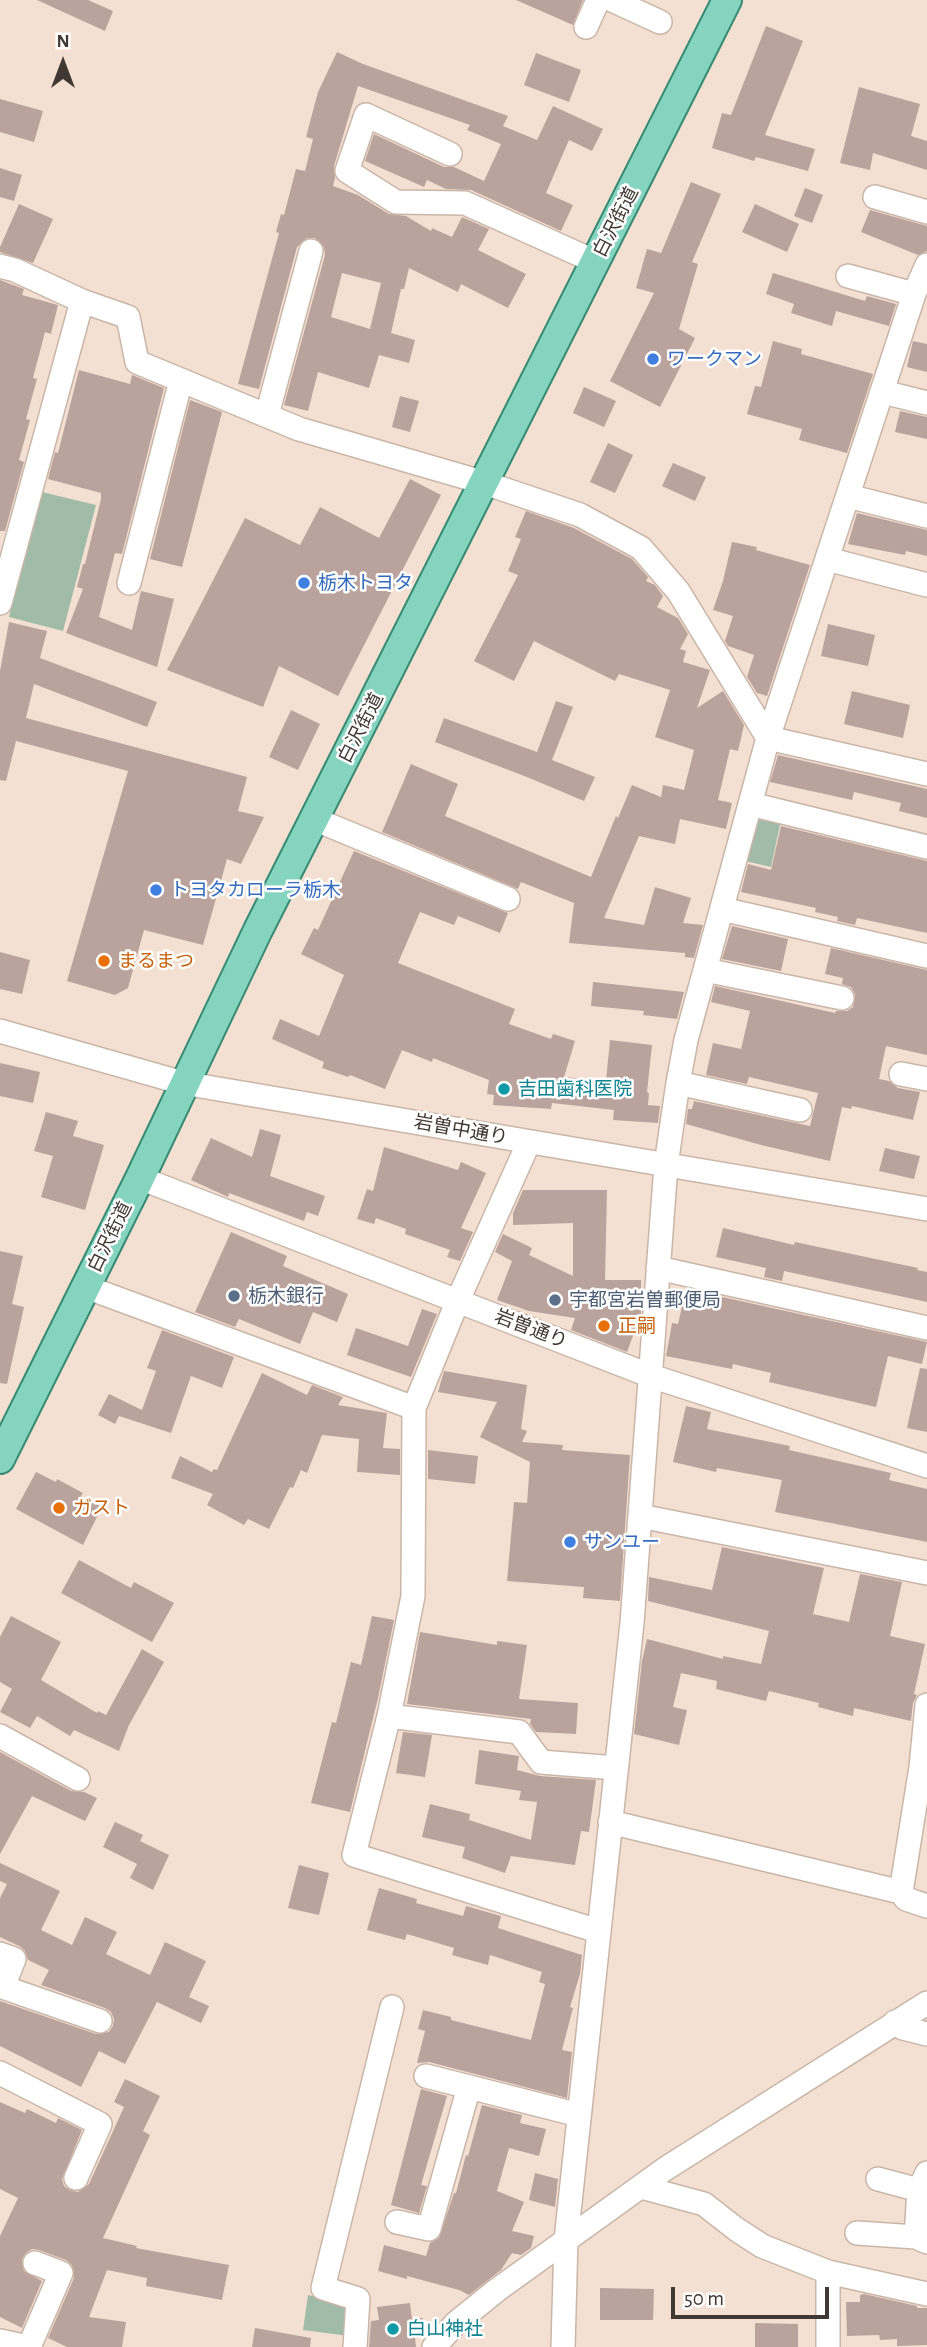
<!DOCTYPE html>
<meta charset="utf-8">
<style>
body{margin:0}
#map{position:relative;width:927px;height:2347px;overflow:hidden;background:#f4e0d2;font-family:"Alegreya Sans",sans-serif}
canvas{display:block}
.north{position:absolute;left:28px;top:28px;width:70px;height:70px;-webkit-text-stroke:5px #fff;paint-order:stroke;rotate:0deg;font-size:19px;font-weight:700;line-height:28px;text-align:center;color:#403833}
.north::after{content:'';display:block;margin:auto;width:24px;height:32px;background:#403833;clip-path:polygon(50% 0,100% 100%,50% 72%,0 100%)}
.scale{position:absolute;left:671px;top:2287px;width:158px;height:32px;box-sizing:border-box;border:4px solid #403833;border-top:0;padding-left:9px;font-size:21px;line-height:24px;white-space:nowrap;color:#403833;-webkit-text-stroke:5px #fff;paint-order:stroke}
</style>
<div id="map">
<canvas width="927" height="2347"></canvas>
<div class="north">N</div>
<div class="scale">50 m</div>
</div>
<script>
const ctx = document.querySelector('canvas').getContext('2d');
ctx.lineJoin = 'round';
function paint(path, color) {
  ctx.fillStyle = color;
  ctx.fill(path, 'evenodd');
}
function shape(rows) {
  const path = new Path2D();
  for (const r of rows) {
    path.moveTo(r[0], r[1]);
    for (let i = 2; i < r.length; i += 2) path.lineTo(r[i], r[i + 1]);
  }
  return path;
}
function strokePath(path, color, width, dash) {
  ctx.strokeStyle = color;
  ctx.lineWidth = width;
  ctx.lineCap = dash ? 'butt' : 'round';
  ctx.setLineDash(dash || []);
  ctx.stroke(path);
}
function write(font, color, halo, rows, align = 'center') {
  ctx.font = font + ' "Alegreya Sans","Noto Sans JP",sans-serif';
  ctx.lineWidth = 5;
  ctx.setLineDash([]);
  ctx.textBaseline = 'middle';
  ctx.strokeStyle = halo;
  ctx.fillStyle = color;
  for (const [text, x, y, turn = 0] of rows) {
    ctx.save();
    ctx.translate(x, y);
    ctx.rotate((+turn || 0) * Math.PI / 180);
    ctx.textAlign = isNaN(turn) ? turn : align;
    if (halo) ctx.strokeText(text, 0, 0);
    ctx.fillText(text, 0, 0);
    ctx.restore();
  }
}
const green = shape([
 [42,492,96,505,63,631,9,617],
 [759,815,781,820,771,867,741,860],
 [308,2295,341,2303,352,2319,349,2336,303,2330]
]);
const building = shape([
 [37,0,88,0,113,11,105,31],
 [516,0,583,0,573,25],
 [766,26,803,41,765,135,815,149,808,171,756,157,754,161,712,148,722,113,731,115],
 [337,52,363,64,508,116,503,126,537,140,553,106,603,129,592,151,569,140,546,193,573,205,561,231,471,190,446,189,427,180,424,187,365,161,374,134,444,167,454,167,484,181,501,144,467,130,470,125,358,86,334,166,335,178,333,186,358,195,389,214,406,216,431,231,432,228,452,237,462,217,489,229,478,250,526,274,508,308,461,284,458,292,409,268,404,289,401,289,391,333,415,340,409,363,379,355,369,388,318,372,308,411,284,405,325,255,324,247,315,238,307,238,297,247,259,389,238,384,279,233,276,232,281,214,284,215,296,169,305,171,313,139,306,137,318,92],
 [342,273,381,283,370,329,331,317],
 [536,53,581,70,569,102,524,85],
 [859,87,920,104,911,136,927,141,927,170,873,153,870,170,840,163],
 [0,99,43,111,34,142,0,132],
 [0,168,22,175,14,201,0,197],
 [691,182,721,194,692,262,698,264,679,329,695,338,660,407,610,381,654,293,636,288,647,249,661,253],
 [805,188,823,195,812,223,794,216],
 [19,204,53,219,33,263,0,252,0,247],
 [755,204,799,224,787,252,742,232],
 [870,210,927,226,927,251,918,255,861,232],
 [773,273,865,301,867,296,896,304,889,326,836,311,832,326,791,313,794,304,766,294],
 [0,280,24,289,22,295,58,305,51,334,45,332,33,378,37,379,26,419,30,420,19,460,24,462,5,531,0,531],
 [773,341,802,349,801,354,873,374,847,453,799,440,802,429,747,414,755,386,761,387],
 [913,341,927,344,927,372,907,367],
 [79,370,130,384,132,375,164,388,122,554,115,553,99,617,132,630,141,591,174,599,157,667,66,633,83,589,77,587,83,564,85,564,101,499,101,493,48,479,55,452,58,453],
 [584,387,616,401,604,427,573,413],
 [400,396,419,401,410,432,392,427],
 [190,400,222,412,182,567,150,559],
 [900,411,927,417,927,439,895,432],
 [608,443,633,455,615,493,590,482],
 [673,463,706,477,695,501,662,486],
 [410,479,441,495,338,696,279,666,263,707,167,670,245,518,300,545,320,507,379,538],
 [526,511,574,528,632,559,648,577,646,581,655,585,663,596,657,607,678,618,688,634,680,649,686,651,683,662,710,670,697,708,723,691,744,725,738,751,730,749,718,800,732,803,726,829,680,819,675,844,639,836,604,918,644,925,655,887,691,898,683,923,703,925,694,958,685,957,685,953,569,943,574,903,521,882,518,889,382,832,411,764,458,784,445,816,591,877,616,816,618,818,632,785,661,797,663,785,684,790,694,750,655,737,670,690,619,674,615,681,534,641,514,681,474,661,518,575,508,571,521,539,515,537],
 [857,513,927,530,927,556,906,551,905,555,848,544],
 [732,542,757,547,756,550,810,565,767,696,757,693,747,677,754,655,728,646,725,641,733,616,713,610,723,581],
 [9,622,47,631,40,658,157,702,147,727,34,684,26,718,247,777,238,811,264,817,241,864,227,859,203,945,144,930,128,988,115,995,67,981,128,771,16,741,6,781,0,780,0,671],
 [828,624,875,635,868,666,821,656],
 [852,691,910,705,903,738,844,724],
 [556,701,573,707,552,760,595,777,584,801,527,777,435,742,444,718,537,752],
 [291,710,320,724,298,770,269,757],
 [778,755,927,789,927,818,899,811,901,803,854,792,852,800,770,782],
 [781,826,927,861,927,933,857,918,855,925,837,921,838,917,815,912,816,908,741,892,748,864,771,870],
 [354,851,508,913,500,933,458,916,454,925,420,912,398,963,515,1009,509,1024,551,1039,553,1034,575,1041,564,1077,606,1081,610,1040,652,1045,647,1092,649,1093,648,1105,660,1106,658,1123,613,1120,614,1110,552,1103,551,1109,493,1105,494,1095,487,1094,489,1080,433,1058,432,1062,402,1050,385,1089,350,1075,348,1077,322,1068,324,1062,272,1039,280,1019,319,1036,344,975,301,954,314,928,318,930],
 [732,926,788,939,781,971,722,959],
 [831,948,927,970,927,1055,886,1046,879,1079,889,1081,898,1088,920,1092,913,1120,852,1106,851,1109,842,1107,830,1161,761,1145,686,1124,688,1109,692,1109,694,1101,810,1126,818,1093,749,1077,747,1084,706,1075,713,1043,741,1049,750,1011,711,1002,715,986,835,1013,836,1011,847,1011,853,1007,855,994,851,987,842,984,843,978,825,974],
 [0,952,30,960,22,994,0,989],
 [593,982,684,992,677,1019,643,1015,644,1011,591,1006],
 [0,1063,40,1072,33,1103,0,1096],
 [46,1112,78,1121,73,1136,104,1145,85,1210,41,1197,53,1156,34,1151],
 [260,1129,281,1135,270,1176,325,1196,318,1216,307,1212,304,1221,229,1193,228,1197,191,1180,211,1138,252,1157],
 [384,1147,458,1170,461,1162,486,1173,461,1228,473,1232,460,1261,447,1257,450,1250,405,1234,406,1229,376,1218,374,1224,357,1219,367,1189,373,1191],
 [885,1148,920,1156,914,1179,879,1171],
 [523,1190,607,1190,605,1280,641,1280,641,1314,627,1352,571,1330,575,1318,529,1311,497,1300,512,1261,495,1252,503,1234,532,1248,529,1255,573,1276,573,1223,513,1225,513,1213],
 [723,1228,794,1245,795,1242,918,1268,917,1270,927,1272,927,1302,784,1271,782,1281,764,1277,766,1268,716,1257],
 [231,1232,287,1256,283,1266,348,1294,337,1322,313,1312,300,1344,239,1319,235,1327,195,1312],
 [0,1251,23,1256,12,1304,24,1307,7,1384,0,1383],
 [686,1289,927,1342,922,1364,888,1356,876,1407,769,1382,771,1373,733,1364,732,1369,666,1356,672,1323,678,1324],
 [422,1309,437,1314,411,1377,347,1355,356,1328,408,1346],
 [162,1330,234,1357,222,1388,191,1376,171,1433,119,1416,115,1424,98,1415,109,1394,142,1410,156,1371,147,1368],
 [920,1368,927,1369,927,1432,907,1428],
 [444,1371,527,1385,521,1429,527,1431,522,1442,563,1445,562,1450,630,1455,620,1601,583,1598,584,1587,507,1581,514,1502,527,1503,530,1462,480,1437,497,1402,438,1392],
 [262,1373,307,1395,312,1385,343,1397,338,1405,387,1413,383,1448,400,1449,400,1475,357,1472,359,1439,322,1435,307,1473,301,1470,293,1488,290,1487,269,1529,248,1519,244,1525,207,1505,213,1494,171,1478,180,1456,212,1472,214,1469,217,1470],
 [686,1406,711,1412,707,1429,790,1446,789,1450,891,1473,889,1480,927,1489,927,1542,775,1512,782,1480,717,1468,716,1472,673,1462],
 [428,1450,478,1456,475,1484,428,1479],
 [36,1472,56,1482,57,1479,83,1493,81,1496,102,1507,83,1545,16,1509],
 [722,1547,824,1568,813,1614,849,1622,860,1574,902,1582,890,1636,925,1644,914,1694,917,1695,913,1703,911,1721,854,1708,853,1716,818,1707,819,1703,769,1691,766,1701,716,1689,717,1681,681,1673,673,1707,687,1710,679,1745,634,1734,642,1661,647,1639,723,1659,723,1656,761,1664,769,1631,648,1601,649,1577,712,1590],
 [79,1560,131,1588,134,1582,174,1603,152,1642,61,1593],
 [11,1616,61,1642,41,1680,97,1713,98,1711,106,1715,142,1649,164,1662,129,1725,119,1751,74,1730,70,1736,37,1716,30,1728,0,1712,12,1689,0,1682,0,1637],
 [372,1616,394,1620,378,1698,350,1812,311,1803,332,1722,336,1723,351,1662,361,1665],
 [420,1632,497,1645,497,1641,527,1645,519,1699,578,1703,576,1734,536,1732,530,1724,531,1719,407,1704],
 [403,1732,432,1735,425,1777,396,1773],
 [479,1750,519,1756,517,1770,540,1776,596,1780,589,1832,581,1831,575,1865,511,1856,505,1873,462,1858,465,1847,422,1837,430,1804,470,1814,469,1820,531,1840,537,1802,519,1800,521,1791,475,1784],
 [0,1752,71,1791,84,1792,97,1798,85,1821,32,1796,0,1854],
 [115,1822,143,1835,140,1841,169,1855,153,1890,130,1878,137,1864,103,1847],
 [0,1863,60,1891,41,1930,72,1945,85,1917,117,1932,106,1954,150,1975,165,1942,206,1961,189,1997,209,2006,201,2023,157,2002,125,2064,99,2051,81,2087,0,2046,0,2001,96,2034,109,2032,113,2026,114,2019,111,2012,105,2008,41,1985,49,1970,28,1960,25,1951,21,1947,0,1937,0,1898,7,1884,0,1881],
 [299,1865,329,1873,319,1915,288,1908],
 [379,1888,417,1899,416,1903,463,1916,466,1906,501,1916,498,1928,582,1955,580,1974,570,2007,573,2008,562,2050,572,2052,567,2098,429,2062,417,2063,425,2031,418,2029,423,2010,451,2017,451,2020,531,2040,545,1984,539,1982,542,1972,490,1955,488,1965,452,1955,454,1948,407,1934,405,1940,367,1930],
 [125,2079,160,2096,143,2131,150,2135,103,2238,137,2246,136,2248,229,2265,222,2300,146,2286,147,2278,107,2270,89,2317,126,2322,122,2347,67,2347,48,2338,74,2278,72,2265,66,2260,39,2250,32,2249,26,2253,22,2259,24,2271,42,2281,22,2328,0,2317,0,2236,18,2198,0,2189,0,2102,25,2113,27,2109,56,2123,58,2118,82,2130,62,2179,64,2186,70,2190,78,2192,89,2184,124,2107,114,2102],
 [421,2089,447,2096,421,2185,427,2186,419,2213,391,2205],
 [482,2105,522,2115,520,2123,546,2129,539,2156,509,2148,497,2191,524,2202,512,2231,534,2236,531,2248,521,2255,512,2253,501,2270,469,2295,459,2290,407,2276,407,2279,378,2271,384,2245,426,2256,430,2243,439,2238,454,2193,456,2193,466,2155,468,2156],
 [535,2173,558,2179,555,2207,529,2200],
 [600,2288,654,2289,653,2320,600,2320],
 [864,2294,917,2306,917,2308,927,2308,927,2345,897,2346,897,2339,880,2340,879,2335,847,2336,846,2302,860,2302,860,2295],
 [410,2303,412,2319,423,2318,425,2336,415,2338,416,2347,369,2347,371,2321,379,2320,377,2307],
 [755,2323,798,2324,798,2347,755,2347],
 [255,2328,311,2338,310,2347,252,2347]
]);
const minor = shape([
 [612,0,660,22],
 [586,27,598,0],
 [450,154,366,115,347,171,396,202,465,203,596,262],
 [875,197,927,212],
 [0,266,15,270,82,301,128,317,137,362,299,429,485,483,580,515,641,548,678,591,768,738,927,774],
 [848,276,914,294],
 [883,392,927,403],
 [267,415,311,251],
 [848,496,927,516],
 [827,559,927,585],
 [129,583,181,380],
 [0,603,82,301],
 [750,804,927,847],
 [314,819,508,899],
 [722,909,927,956],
 [705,970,842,998],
 [0,1031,183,1083,927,1209],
 [901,1074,927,1079],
 [678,1083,800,1110],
 [529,1142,458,1300,414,1408,413,1596,389,1716,354,1855,598,1931],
 [140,1178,651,1376,927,1466],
 [658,1268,927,1328],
 [86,1287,414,1408],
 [640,1516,927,1573],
 [389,1716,519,1732,541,1762,616,1768],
 [0,1736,78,1779],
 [610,1822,901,1892,906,1899,927,1906],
 [901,1892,921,1767,927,1705],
 [0,1954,14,1959,3,1987,100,2021],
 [895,2022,903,2028,927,2034],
 [0,2073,100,2124,76,2178],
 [426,2076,579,2115],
 [927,2173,919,2190,916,2237,927,2242],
 [878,2179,919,2190],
 [641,2187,704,2204,736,2229,762,2246,828,2272,927,2294],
 [397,2222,429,2229,469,2087],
 [857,2233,916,2237],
 [0,2341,28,2347],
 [29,2347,61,2273,35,2263],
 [355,2347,358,2299,323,2288,392,2007],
 [434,2347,456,2323,497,2290,665,2169,927,2003],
 [563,2347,566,2240,632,1623,666,1165,678,1083,686,1040,768,738,914,294,927,265],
 [828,2347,828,2272]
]);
const major = shape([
 [0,1459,140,1178,258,930,727,0]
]);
const markers = [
 [653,359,7,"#3f7fe0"],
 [304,583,7,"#3f7fe0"],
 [156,890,7,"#3f7fe0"],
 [104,961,7,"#e8710a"],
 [504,1089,7,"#0f9aa8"],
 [234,1296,7,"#5c6f8a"],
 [555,1300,7,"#5c6f8a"],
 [604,1326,7,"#e8710a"],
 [59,1508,7,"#e8710a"],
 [570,1542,7,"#3f7fe0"],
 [393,2329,7,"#0f9aa8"]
];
const streetNames = [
 ["白沢街道",616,222,-63],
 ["白沢街道",361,728,-63],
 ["岩曽中通り",461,1130,10],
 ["白沢街道",110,1237,-64],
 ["岩曽通り",531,1329,21]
];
const shopNames = [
 ["ワークマン",667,359],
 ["栃木トヨタ",318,583],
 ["トヨタカローラ栃木",170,890],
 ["サンユー",584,1542]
];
const foodNames = [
 ["まるまつ",118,961],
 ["正嗣",618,1326],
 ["ガスト",73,1508]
];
const cultureNames = [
 ["吉田歯科医院",518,1089],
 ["白山神社",407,2329]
];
const serviceNames = [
 ["栃木銀行",248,1296],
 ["宇都宮岩曽郵便局",569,1300]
];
paint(green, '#a0bca9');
paint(building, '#baa39c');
strokePath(minor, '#c9b6a8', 26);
strokePath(major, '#388b73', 32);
strokePath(minor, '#fff', 23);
strokePath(major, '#85d4bf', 28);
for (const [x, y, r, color] of markers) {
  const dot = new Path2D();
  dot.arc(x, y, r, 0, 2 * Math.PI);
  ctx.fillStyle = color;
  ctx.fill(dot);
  strokePath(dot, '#fff', 2.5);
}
write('19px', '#403833', '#fff', streetNames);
write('19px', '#366cbe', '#fff', shopNames, 'left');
write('19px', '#c56008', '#fff', foodNames, 'left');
write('19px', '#0d838f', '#fff', cultureNames, 'left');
write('19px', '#4e5e75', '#fff', serviceNames, 'left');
</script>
